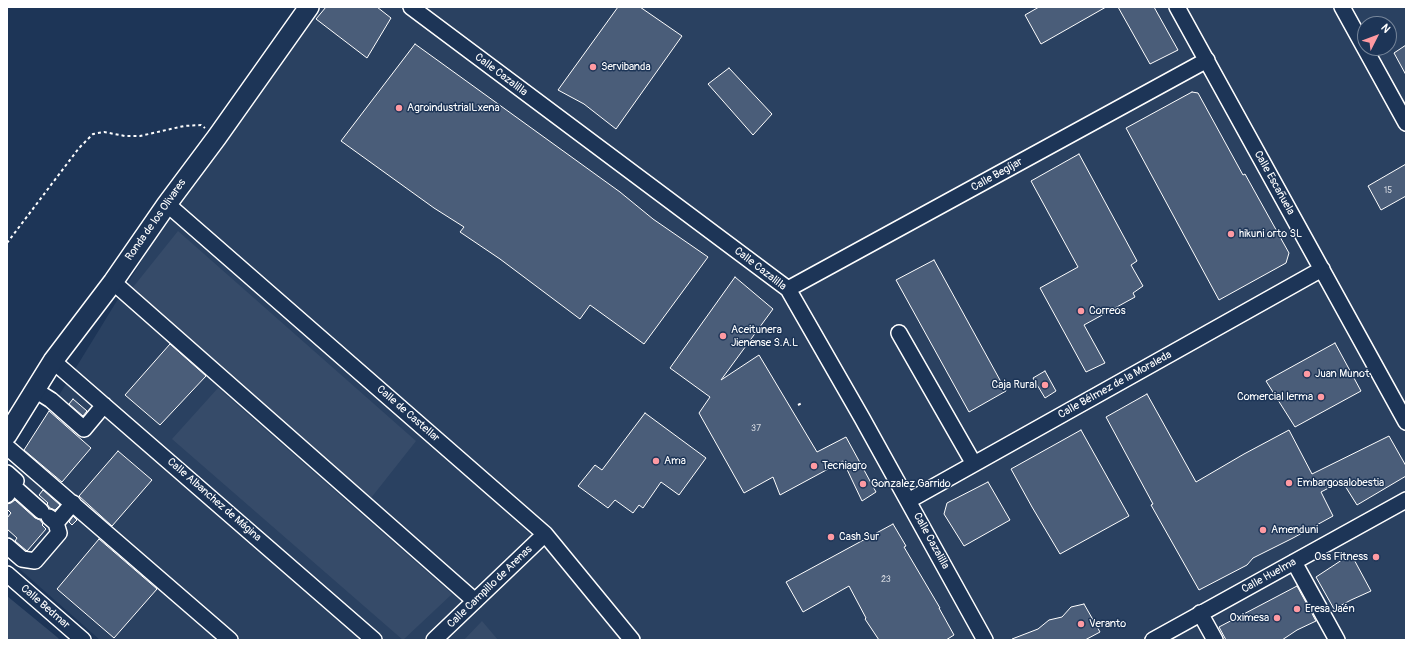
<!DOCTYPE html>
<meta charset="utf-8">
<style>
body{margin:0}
#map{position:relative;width:1413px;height:647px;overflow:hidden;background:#1d3557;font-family:Pangolin,sans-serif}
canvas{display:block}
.frame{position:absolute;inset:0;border:8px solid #fff;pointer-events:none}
.north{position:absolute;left:1357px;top:16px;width:40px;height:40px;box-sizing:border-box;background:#1d3557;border:1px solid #77869a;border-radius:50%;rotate:48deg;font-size:11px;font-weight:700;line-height:16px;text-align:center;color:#fff}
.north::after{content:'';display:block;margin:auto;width:14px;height:18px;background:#ff9aa2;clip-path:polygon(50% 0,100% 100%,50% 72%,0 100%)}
</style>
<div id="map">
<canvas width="1413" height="647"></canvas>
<div class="frame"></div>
<div class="north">N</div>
</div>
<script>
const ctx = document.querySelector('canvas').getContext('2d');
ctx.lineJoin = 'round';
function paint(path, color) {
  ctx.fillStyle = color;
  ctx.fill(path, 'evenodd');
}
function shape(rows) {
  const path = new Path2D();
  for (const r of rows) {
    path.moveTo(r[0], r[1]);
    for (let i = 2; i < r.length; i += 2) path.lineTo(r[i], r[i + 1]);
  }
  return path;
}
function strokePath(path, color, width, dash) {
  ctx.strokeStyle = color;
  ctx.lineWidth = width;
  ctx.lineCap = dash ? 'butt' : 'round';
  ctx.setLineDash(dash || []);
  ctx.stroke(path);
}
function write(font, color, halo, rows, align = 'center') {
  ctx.font = font + ' Pangolin,sans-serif';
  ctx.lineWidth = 3;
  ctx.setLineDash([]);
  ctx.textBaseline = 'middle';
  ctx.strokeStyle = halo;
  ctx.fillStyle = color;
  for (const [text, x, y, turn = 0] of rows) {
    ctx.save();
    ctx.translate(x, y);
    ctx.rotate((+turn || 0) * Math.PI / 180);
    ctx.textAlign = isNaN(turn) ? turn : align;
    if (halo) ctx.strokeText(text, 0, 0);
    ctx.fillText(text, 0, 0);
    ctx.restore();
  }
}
const built = shape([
 [321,7,1406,7,1406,640,100,640,7,558,7,473,16,461,18,462,177,203],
 [1365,24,1389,24,1389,48,1365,48]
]);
const green = shape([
 [178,231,416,441,371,498,130,291],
 [218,388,452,594,403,640,172,439],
 [7,596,57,637,60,640,7,640],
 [482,621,498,640,464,640]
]);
const building = shape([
 [326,7,377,7,391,18,367,58,316,19,326,7],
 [618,7,640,7,682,36,616,129,584,104,558,90,618,7],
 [1039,7,1106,7,1041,44,1025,15,1039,7],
 [1118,7,1154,7,1178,50,1150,64,1118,7],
 [415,44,620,192,653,219,708,257,644,344,590,305,580,319,500,259,460,232,464,227,434,208,341,141,415,44],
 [1406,45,1406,75,1394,53,1406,45],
 [729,68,772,114,753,135,708,84,729,68],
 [1192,92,1198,93,1243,175,1245,174,1289,253,1286,263,1219,300,1126,128,1192,92],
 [1079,154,1137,261,1131,265,1143,286,1133,293,1135,297,1084,325,1105,363,1086,372,1040,288,1078,267,1031,181,1079,154],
 [1406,164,1406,196,1381,210,1368,186,1406,164],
 [934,260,1006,391,969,412,896,280,934,260],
 [735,277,773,309,721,380,759,355,817,452,846,437,876,492,862,501,843,461,780,495,773,477,744,493,699,413,710,397,670,368,735,277],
 [1335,343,1361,391,1295,427,1266,381,1335,343],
 [170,344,206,376,160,425,125,395,170,344],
 [1045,371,1056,391,1045,398,1033,378,1045,371],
 [1147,394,1196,482,1244,454,1289,430,1312,474,1389,436,1406,466,1406,476,1357,505,1342,481,1321,492,1333,516,1293,538,1253,558,1247,565,1199,590,1151,505,1153,504,1106,417,1147,394],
 [73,399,87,411,83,416,69,404,73,399],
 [49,411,91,448,62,482,24,450,49,411],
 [645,413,706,458,679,495,661,482,643,508,639,505,633,513,615,500,608,508,578,486,595,465,602,470,645,413],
 [1081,430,1129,516,1060,554,1032,507,1011,469,1081,430],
 [118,451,152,480,112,526,79,496,118,451],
 [988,482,1010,520,964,546,944,514,947,503,988,482],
 [43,490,60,505,55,510,50,508,47,504,48,503,39,495,43,490],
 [15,500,35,518,40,520,43,524,42,525,46,529,27,551,15,541,17,538,7,529,7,518,11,513,7,509,7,504,11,503,15,500],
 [73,516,77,520,72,525,69,522,73,516],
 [893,524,906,546,904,547,940,608,939,608,954,635,946,640,879,640,865,619,866,618,849,586,803,612,786,582,893,524],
 [99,539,157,589,114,638,57,589,99,539],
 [1351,554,1371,591,1351,600,1334,609,1316,577,1351,554],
 [1297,586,1316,621,1297,630,1282,640,1226,640,1219,627,1297,586],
 [1084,604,1100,632,1085,640,1012,640,1012,639,1038,629,1049,620,1062,617,1071,607,1084,604]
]);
const path = shape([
 [7,243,79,148,93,134,104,132,125,136,140,136,184,126,201,125,205,128],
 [798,405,802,403]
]);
const minor = shape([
 [411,7,788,289,862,418,985,640],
 [1177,7,1406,422],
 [1342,7,1406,123],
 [167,204,545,534,632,640],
 [113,282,475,601],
 [788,289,1207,60],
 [899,333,974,464],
 [53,361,374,640],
 [35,390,51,400,84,429,104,405],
 [7,447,230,640],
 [7,473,16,481,7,495],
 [13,486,41,511],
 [908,501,1322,269],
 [56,523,73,503],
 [7,546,22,559,35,561,59,533,56,523,49,517],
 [1294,562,1337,640],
 [7,574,83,640],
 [1200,613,1215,640],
 [434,640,545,534],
 [1153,640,1406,500]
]);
const major = shape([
 [7,435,53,361,113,282,167,204,217,137,309,7]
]);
const markers = [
 [593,67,4,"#ff9aa2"],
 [399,108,4,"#ff9aa2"],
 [1231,234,4,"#ff9aa2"],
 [1081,311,4,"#ff9aa2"],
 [723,336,4,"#ff9aa2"],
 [1307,374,4,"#ff9aa2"],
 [1045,385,4,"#ff9aa2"],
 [1321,397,4,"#ff9aa2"],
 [656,461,4,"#ff9aa2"],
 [814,466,4,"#ff9aa2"],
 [1289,483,4,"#ff9aa2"],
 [863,484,4,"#ff9aa2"],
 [1263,530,4,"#ff9aa2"],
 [831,537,4,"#ff9aa2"],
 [1376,557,4,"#ff9aa2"],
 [1297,609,4,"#ff9aa2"],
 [1277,618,4,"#ff9aa2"],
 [1081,624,4,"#ff9aa2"]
];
const numberNames = [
 ["15",1388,191],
 ["37",756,429],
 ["23",886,580]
];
const poiNames = [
 ["Servibanda",601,67],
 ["AgroindustrialLxena",407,108],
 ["hikuni orto SL",1239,234],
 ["Correos",1089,311],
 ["Aceitunera",731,330],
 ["Jienense S.A.L",731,343],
 ["Juan Munot",1315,374],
 ["Caja Rural",1037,385,"right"],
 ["Comercial lerma",1313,397,"right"],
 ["Ama",664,461],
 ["Tecniagro",822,466],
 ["Embargosalobestia",1297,483],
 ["Gonzalez Garrido",871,484],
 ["Amenduni",1271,530],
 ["Cash Sur",839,537],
 ["Oss Fitness",1368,557,"right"],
 ["Eresa Jaén",1305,609],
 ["Oximesa",1269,618,"right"],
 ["Veranto",1089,624]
];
const streetNames = [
 ["Calle Cazalilla",501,75,37],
 ["Calle Begíjar",997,175,-29],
 ["Calle Escañuela",1274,183,61],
 ["Ronda de los Olivares",156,220,-55],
 ["Calle Cazalilla",760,269,38],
 ["Calle Bélmez de la Moraleda",1115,385,-29],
 ["Calle de Castellar",408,414,41],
 ["Calle Albanchez de Mágina",214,500,41],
 ["Calle Cazalilla",931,541,61],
 ["Calle Huelma",1269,576,-29],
 ["Calle Campillo de Arenas",490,587,-44],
 ["Calle Bedmar",45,607,41]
];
paint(built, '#2a4161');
paint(green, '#364b69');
paint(building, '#4a5d79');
strokePath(building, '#fff', 1);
strokePath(minor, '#fff', 18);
strokePath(major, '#fff', 22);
strokePath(path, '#fff', 2, [3, 3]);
strokePath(minor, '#1d3557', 15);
strokePath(major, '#1d3557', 19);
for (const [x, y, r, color] of markers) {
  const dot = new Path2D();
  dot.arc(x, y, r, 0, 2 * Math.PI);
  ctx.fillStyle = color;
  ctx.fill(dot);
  strokePath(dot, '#1d3557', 1.5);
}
write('9px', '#d2d6de', null, numberNames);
write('11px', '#fff', '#1d3557', poiNames, 'left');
write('11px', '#fff', '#1d3557', streetNames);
</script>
